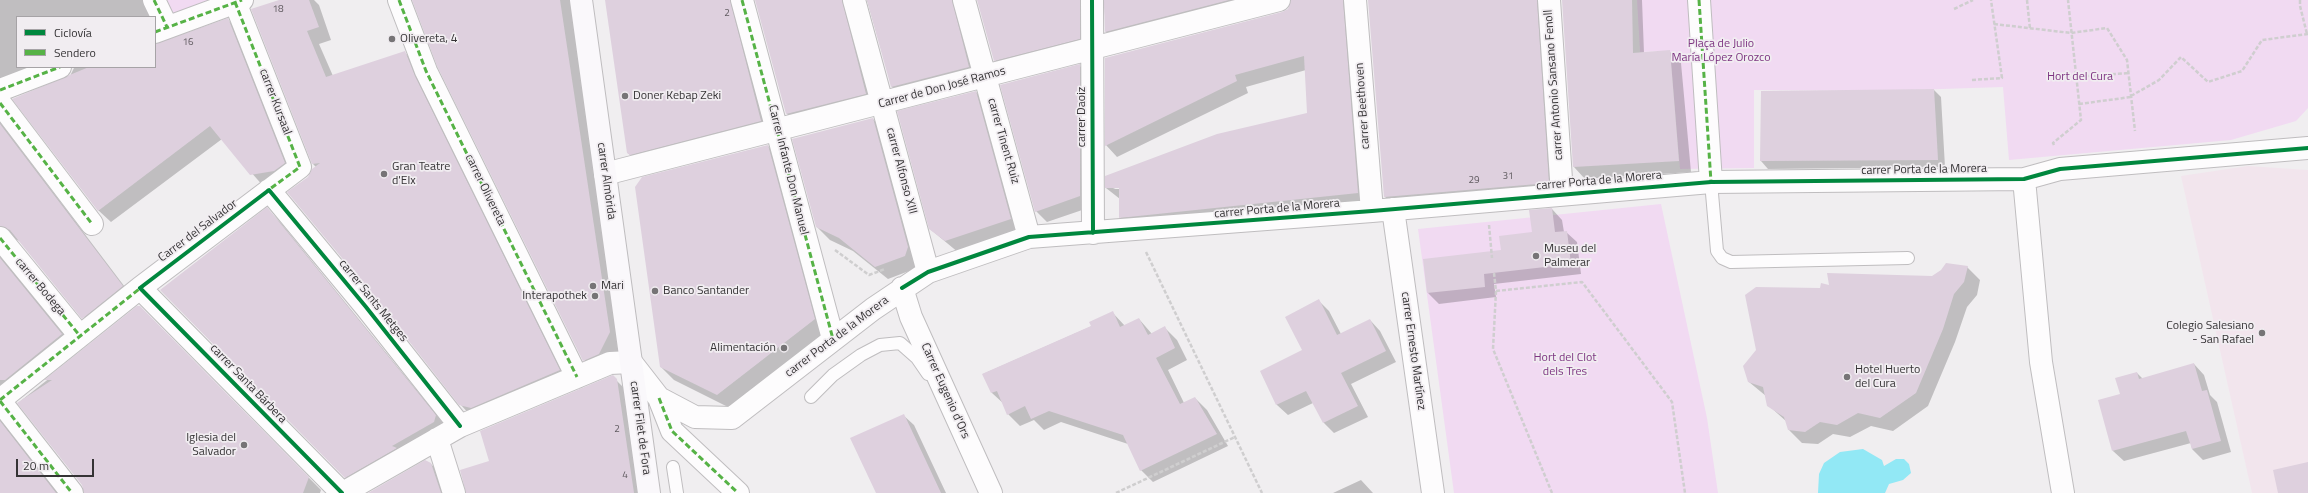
<!DOCTYPE html>
<meta charset="utf-8">
<style>
body{margin:0}
#map{position:relative;width:2308px;height:493px;overflow:hidden;background:#f0eef0;font-family:"Titillium Web",sans-serif}
canvas{display:block}
.legend{position:absolute;left:16px;top:16px;width:140px;height:52px;box-sizing:border-box;background:#f1edf1;border:1px solid #a6a3a6;margin:0;padding:5px 7px;list-style:none;font-size:12px;color:#353335}
.legend li{display:flex;align-items:center;gap:8px;height:20px}
.legend b{width:20px;border:1px solid #a6a3a6}
.scale{position:absolute;left:16px;top:459px;width:78px;height:18px;box-sizing:border-box;border:2px solid #353335;border-top:0;padding-left:5px;font-size:12px;line-height:14px;white-space:nowrap;color:#353335;-webkit-text-stroke:3px #f1edf1;paint-order:stroke}
</style>
<div id="map">
<canvas width="2308" height="493"></canvas>
<ul class="legend">
<li><b style="height:5px;background:#00873e"></b>Ciclovía</li>
<li><b style="height:5px;background:#56b246"></b>Sendero</li>
</ul>
<div class="scale">20 m</div>
</div>
<script>
const ctx = document.querySelector('canvas').getContext('2d');
ctx.lineJoin = 'round';
function paint(path, color) {
  ctx.fillStyle = color;
  ctx.fill(path, 'evenodd');
}
function shape(rows) {
  const path = new Path2D();
  for (const r of rows) {
    path.moveTo(r[0], r[1]);
    for (let i = 2; i < r.length; i += 2) path.lineTo(r[i], r[i + 1]);
  }
  return path;
}
function strokePath(path, color, width, dash) {
  ctx.strokeStyle = color;
  ctx.lineWidth = width;
  ctx.lineCap = dash ? 'butt' : 'round';
  ctx.setLineDash(dash || []);
  ctx.stroke(path);
}
function write(font, color, halo, rows, align = 'center') {
  ctx.font = font + ' "Titillium Web",sans-serif';
  ctx.lineWidth = 3.5;
  ctx.setLineDash([]);
  ctx.textBaseline = 'middle';
  ctx.strokeStyle = halo;
  ctx.fillStyle = color;
  for (const [text, x, y, turn = 0] of rows) {
    ctx.save();
    ctx.translate(x, y);
    ctx.rotate((+turn || 0) * Math.PI / 180);
    ctx.textAlign = isNaN(turn) ? turn : align;
    if (halo) ctx.strokeText(text, 0, 0);
    ctx.fillText(text, 0, 0);
    ctx.restore();
  }
}
const industrial = shape([
 [2248,166,2308,170,2308,493,2252,493,2181,176]
]);
const green = shape([
 [146,0,224,0,159,25],
 [1637,0,2308,0,2308,108,2296,121,2231,140,2009,160,2003,87,1880,91,1754,90,1754,168,1680,169,1670,51,1640,52],
 [1661,204,1707,418,1718,493,1454,493,1418,229]
]);
const water = shape([
 [1863,449,1882,460,1884,466,1896,459,1904,459,1909,464,1911,473,1903,480,1889,484,1885,493,1818,493,1819,474,1824,463,1840,452]
]);
const shadow = shape([
 [0,0,148,0,155,17,17,17,17,67,155,67,155,44,228,20,240,32,297,175,264,187,222,139,111,222,98,210,70,76,74,68,68,67,0,83],
 [282,0,314,0,319,5,331,40,319,44,333,76,405,53,418,65,572,383,473,418,460,404,377,299,308,178,316,167,313,164],
 [413,0,570,0,623,345,612,367,597,373,584,360],
 [606,0,740,0,772,131,639,164,628,153],
 [756,0,861,0,877,105,798,125,787,114],
 [867,0,971,0,980,78,903,98,892,87],
 [978,0,1099,0,1091,50,1006,72,995,60],
 [1104,0,1284,0,1117,43,1106,32],
 [1292,0,1363,0,1369,205,1132,229,1120,217,1120,199,1106,188,1308,114,1306,70,1246,87,1248,93,1117,157,1106,145,1289,9],
 [1118,187,1124,189,1113,189],
 [1369,0,1558,0,1560,195,1397,208,1385,197],
 [1563,0,1642,0,1644,53,1670,52,1681,63,1691,172,1585,179,1574,167],
 [1079,65,1090,76,1091,207,1047,222,1036,211],
 [1934,90,1941,97,1945,167,1768,169,1761,161],
 [976,92,989,105,1023,232,959,253,930,229],
 [873,119,886,132,917,268,888,279,853,251,830,240,817,227],
 [0,122,134,299,95,330,20,241,11,238,0,252],
 [768,146,781,159,827,332,730,408,674,380,661,367],
 [267,209,280,222,448,429,358,490,161,290],
 [1552,209,1562,220,1564,232,1566,232,1577,242,1581,274,1494,284,1496,297,1439,304,1428,293,1424,260,1502,251,1533,233],
 [0,254,3,259,74,347,0,409,2,422,58,493,0,493],
 [1967,267,1980,280,1977,295,1967,307,1955,342,1928,406,1893,431,1871,426,1850,437,1833,434,1818,444,1802,443,1789,430,1787,422,1768,405,1766,396,1749,382,1821,289,1932,277],
 [1319,301,1329,311,1341,334,1370,320,1380,331,1396,362,1351,384,1368,417,1334,433,1324,423,1313,403,1288,415,1277,405,1261,372,1303,351],
 [140,307,321,490,320,493,84,493,83,485,18,403],
 [1112,312,1125,326,1139,319,1152,334,1165,328,1177,340,1187,360,1168,370,1184,403,1195,398,1207,410,1228,446,1153,482,1141,470,1128,444,1061,422,1044,430,1034,420,1020,426,1008,414,1004,404,992,393,983,374,1092,326],
 [2194,364,2204,375,2210,395,2217,402,2231,452,2203,460,2192,449,2191,443,2124,461,2113,451,2099,401,2121,395,2137,373,2143,379],
 [616,380,629,393,645,493,467,493,491,462],
 [903,415,914,425,946,493,877,493],
 [431,464,444,477,450,493,370,493],
 [1361,480,1373,493,1333,493]
]);
const building = shape([
 [279,0,309,0,319,27,307,31,326,77,405,51,415,76,560,370,471,408,459,405,376,299,287,192,308,177,312,169,320,163,312,164,251,9],
 [412,0,560,0,610,332,599,354,583,361,437,66],
 [605,0,730,0,761,121,630,155,627,153],
 [755,0,842,0,866,94,786,114],
 [867,0,952,0,969,67,891,87],
 [977,0,1080,0,1080,39,994,61],
 [1104,0,1229,0,1105,32],
 [1291,0,1343,0,1358,193,1119,218,1119,188,1105,188,1105,176,1217,134,1307,113,1304,56,1235,75,1237,81,1105,146,1105,58,1282,12,1288,9],
 [1368,0,1537,0,1549,183,1384,197],
 [1562,0,1632,0,1633,53,1670,50,1679,161,1573,167],
 [228,18,285,163,274,171,250,175,210,126,98,211,12,99,89,67,155,67,155,44],
 [1080,64,1080,196,1035,212,1000,85],
 [1934,89,1938,160,1760,161,1761,91],
 [976,91,1011,219,945,241,929,229,897,111],
 [873,118,908,247,905,256,875,267,839,238,816,227,792,139],
 [0,124,123,286,82,319,10,230,0,226],
 [768,145,815,319,717,395,660,367,635,187,642,177],
 [267,207,436,415,434,422,392,446,397,448,345,478,160,290],
 [1552,208,1555,232,1567,231,1571,264,1484,274,1485,287,1427,293,1423,259,1501,250,1499,236,1532,232,1529,210],
 [0,258,62,334,5,380,0,380],
 [1946,263,1968,266,1964,282,1954,294,1943,329,1916,393,1880,418,1858,413,1837,425,1820,422,1805,432,1788,430,1784,417,1767,406,1763,387,1748,382,1743,366,1756,350,1745,295,1756,287,1820,288,1821,283,1829,285,1827,273,1932,276,1941,270],
 [1319,299,1337,335,1370,319,1386,351,1341,373,1358,406,1323,423,1306,391,1276,405,1260,371,1302,350,1285,317],
 [137,306,140,306,309,477,303,493,84,493,82,485,17,403,52,380,44,380],
 [1113,311,1120,327,1139,318,1148,335,1165,326,1175,348,1156,358,1180,404,1195,397,1217,434,1140,471,1123,435,1049,411,1031,419,1025,406,1007,415,997,391,991,393,982,374,1091,326,1089,322],
 [2194,363,2202,391,2207,390,2221,441,2192,449,2186,431,2112,451,2098,400,2120,394,2115,378,2137,372,2139,379],
 [613,375,617,379,634,493,466,493,460,470,489,461,480,431],
 [904,414,941,493,876,493,850,438],
 [0,421,56,493,0,493],
 [425,460,431,463,441,493,368,493],
 [2308,462,2308,493,2278,493,2273,470]
]);
const path = shape([
 [2027,0,2030,29],
 [2300,0,2300,6,2307,34],
 [1954,9,1973,0],
 [1994,24,2071,33,2107,28,2127,60,2135,131],
 [2076,77,2129,73],
 [1972,80,2002,78,1991,0],
 [2131,96,2159,80,2181,57,2208,82,2242,71,2262,40,2308,34],
 [2079,104,2131,97],
 [2054,145,2053,143,2081,120,2068,0],
 [1489,225,1492,258],
 [835,250,869,275,885,269],
 [1146,252,1262,493],
 [1494,273,1496,291,1493,349,1552,493],
 [1496,291,1582,282,1672,402,1685,493],
 [1116,493,1235,437]
]);
const lane = shape([
 [1711,182,1717,251,1722,258,1731,262,1908,258],
 [811,397,833,375,861,355,880,345,900,343,917,358,928,374],
 [673,467,677,493]
]);
const street = shape([
 [154,0,167,27],
 [399,0,426,71,577,377],
 [742,0,833,339],
 [854,0,928,272],
 [964,0,1029,237],
 [1092,0,1093,233],
 [1355,0,1372,211],
 [1549,0,1562,194],
 [1699,0,1711,182],
 [155,32,242,0],
 [0,90,60,67],
 [0,103,92,224],
 [605,174,1279,0],
 [2024,179,2041,362,2063,493],
 [269,190,366,307,460,426],
 [1393,209,1433,493],
 [0,238,80,336],
 [140,288,342,493],
 [902,288,911,317,991,493],
 [659,398,672,431,738,493],
 [0,400,140,288,300,167,235,2],
 [0,401,72,493],
 [437,439,454,493],
 [343,493,460,426,610,363,631,362,659,398,695,417,732,418,873,309,928,272,1029,237,1372,211,1711,182,2024,179,2060,169,2308,148]
]);
const secondary = shape([
 [581,0,649,493]
]);
const quiet = shape([
 [154,0,167,27],
 [399,0,426,71,577,377],
 [742,0,833,339],
 [1699,0,1711,182],
 [235,2,300,167,267,191],
 [155,32,242,0],
 [0,90,60,67],
 [0,103,92,224],
 [0,238,80,336],
 [659,398,672,431,738,493],
 [0,400,143,286],
 [0,401,72,493]
]);
const cycleway = shape([
 [1092,0,1093,233],
 [902,288,928,272,1029,237,1372,211,1711,182,2024,179,2060,169,2308,148],
 [342,493,140,288,269,190,366,307,460,426]
]);
const markers = [
 [392,39,4,"#767476"],
 [625,96,4,"#767476"],
 [384,174,4,"#767476"],
 [1536,256,4,"#767476"],
 [593,286,4,"#767476"],
 [655,291,4,"#767476"],
 [595,296,4,"#767476"],
 [2262,333,4,"#767476"],
 [784,348,4,"#767476"],
 [1847,377,4,"#767476"],
 [244,445,4,"#767476"]
];
const numberNames = [
 ["18",278,10],
 ["2",727,14],
 ["16",188,43],
 ["31",1508,177],
 ["29",1474,181],
 ["2",617,430],
 ["4",625,476]
];
const poiNames = [
 ["Olivereta, 4",400,39],
 ["Doner Kebap Zeki",633,96],
 ["Gran Teatre",392,167],
 ["d'Elx",392,181],
 ["Museu del",1544,249],
 ["Palmerar",1544,263],
 ["Mari",601,286],
 ["Banco Santander",663,291],
 ["Interapothek",587,296,"right"],
 ["Colegio Salesiano",2254,326,"right"],
 ["- San Rafael",2254,340,"right"],
 ["Alimentación",776,348,"right"],
 ["Hotel Huerto",1855,370],
 ["del Cura",1855,384],
 ["Iglesia del",236,438,"right"],
 ["Salvador",236,452,"right"]
];
const parkNames = [
 ["Plaça de Julio",1721,44],
 ["María López Orozco",1721,58],
 ["Hort del Cura",2080,77],
 ["Hort del Clot",1565,358],
 ["dels Tres",1565,372]
];
const streetNames = [
 ["carrer Antonio Sansano Fenoll",1554,85,-94],
 ["Carrer de Don José Ramos",942,88,-15],
 ["carrer Kursaal",275,102,69],
 ["carrer Beethoven",1363,106,-94],
 ["carrer Daoiz",1082,117,-90],
 ["carrer Tinent Ruiz",1003,141,74],
 ["Carrer Infante Don Manuel",788,170,76],
 ["carrer Porta de la Morera",1924,170,-1],
 ["carrer Alfonso XIII",901,171,75],
 ["carrer Almòrida",606,181,82],
 ["carrer Porta de la Morera",1599,181,-5],
 ["carrer Olivereta",485,190,64],
 ["carrer Porta de la Morera",1277,209,-5],
 ["Carrer del Salvador",198,231,-37],
 ["carrer Bodega",40,287,50],
 ["carrer Sants Metges",373,301,51],
 ["carrer Porta de la Morera",837,337,-37],
 ["carrer Ernesto Martínez",1413,351,82],
 ["carrer Santa Bárbera",248,384,46],
 ["Carrer Eugenio d'Ors",945,391,66],
 ["carrer Filet de Fora",640,428,82]
];
paint(industrial, '#f2e5ed');
paint(green, '#f1daf2');
paint(water, '#92e8f5');
paint(shadow, '#0003');
paint(building, '#ded0de');
strokePath(lane, '#bfbdbf', 14);
strokePath(street, '#bfbdbf', 24);
strokePath(secondary, '#bfbdbf', 24);
strokePath(path, '#cfcecf', 2.5, [4, 2]);
strokePath(lane, '#fdfcfd', 12);
strokePath(street, '#fdfcfd', 22);
strokePath(secondary, '#faf8fb', 22);
strokePath(quiet, '#56b246', 3, [6, 3]);
strokePath(cycleway, '#00873e', 4);
for (const [x, y, r, color] of markers) {
  const dot = new Path2D();
  dot.arc(x, y, r, 0, 2 * Math.PI);
  ctx.fillStyle = color;
  ctx.fill(dot);
  strokePath(dot, '#f1edf1', 1.5);
}
write('10px', '#5f5a5f', null, numberNames);
write('12px', '#353335', '#f1edf1', poiNames, 'left');
write('12px', '#7e3582', '#f1edf1', parkNames);
write('12px', '#353335', '#f1edf1', streetNames);
</script>
